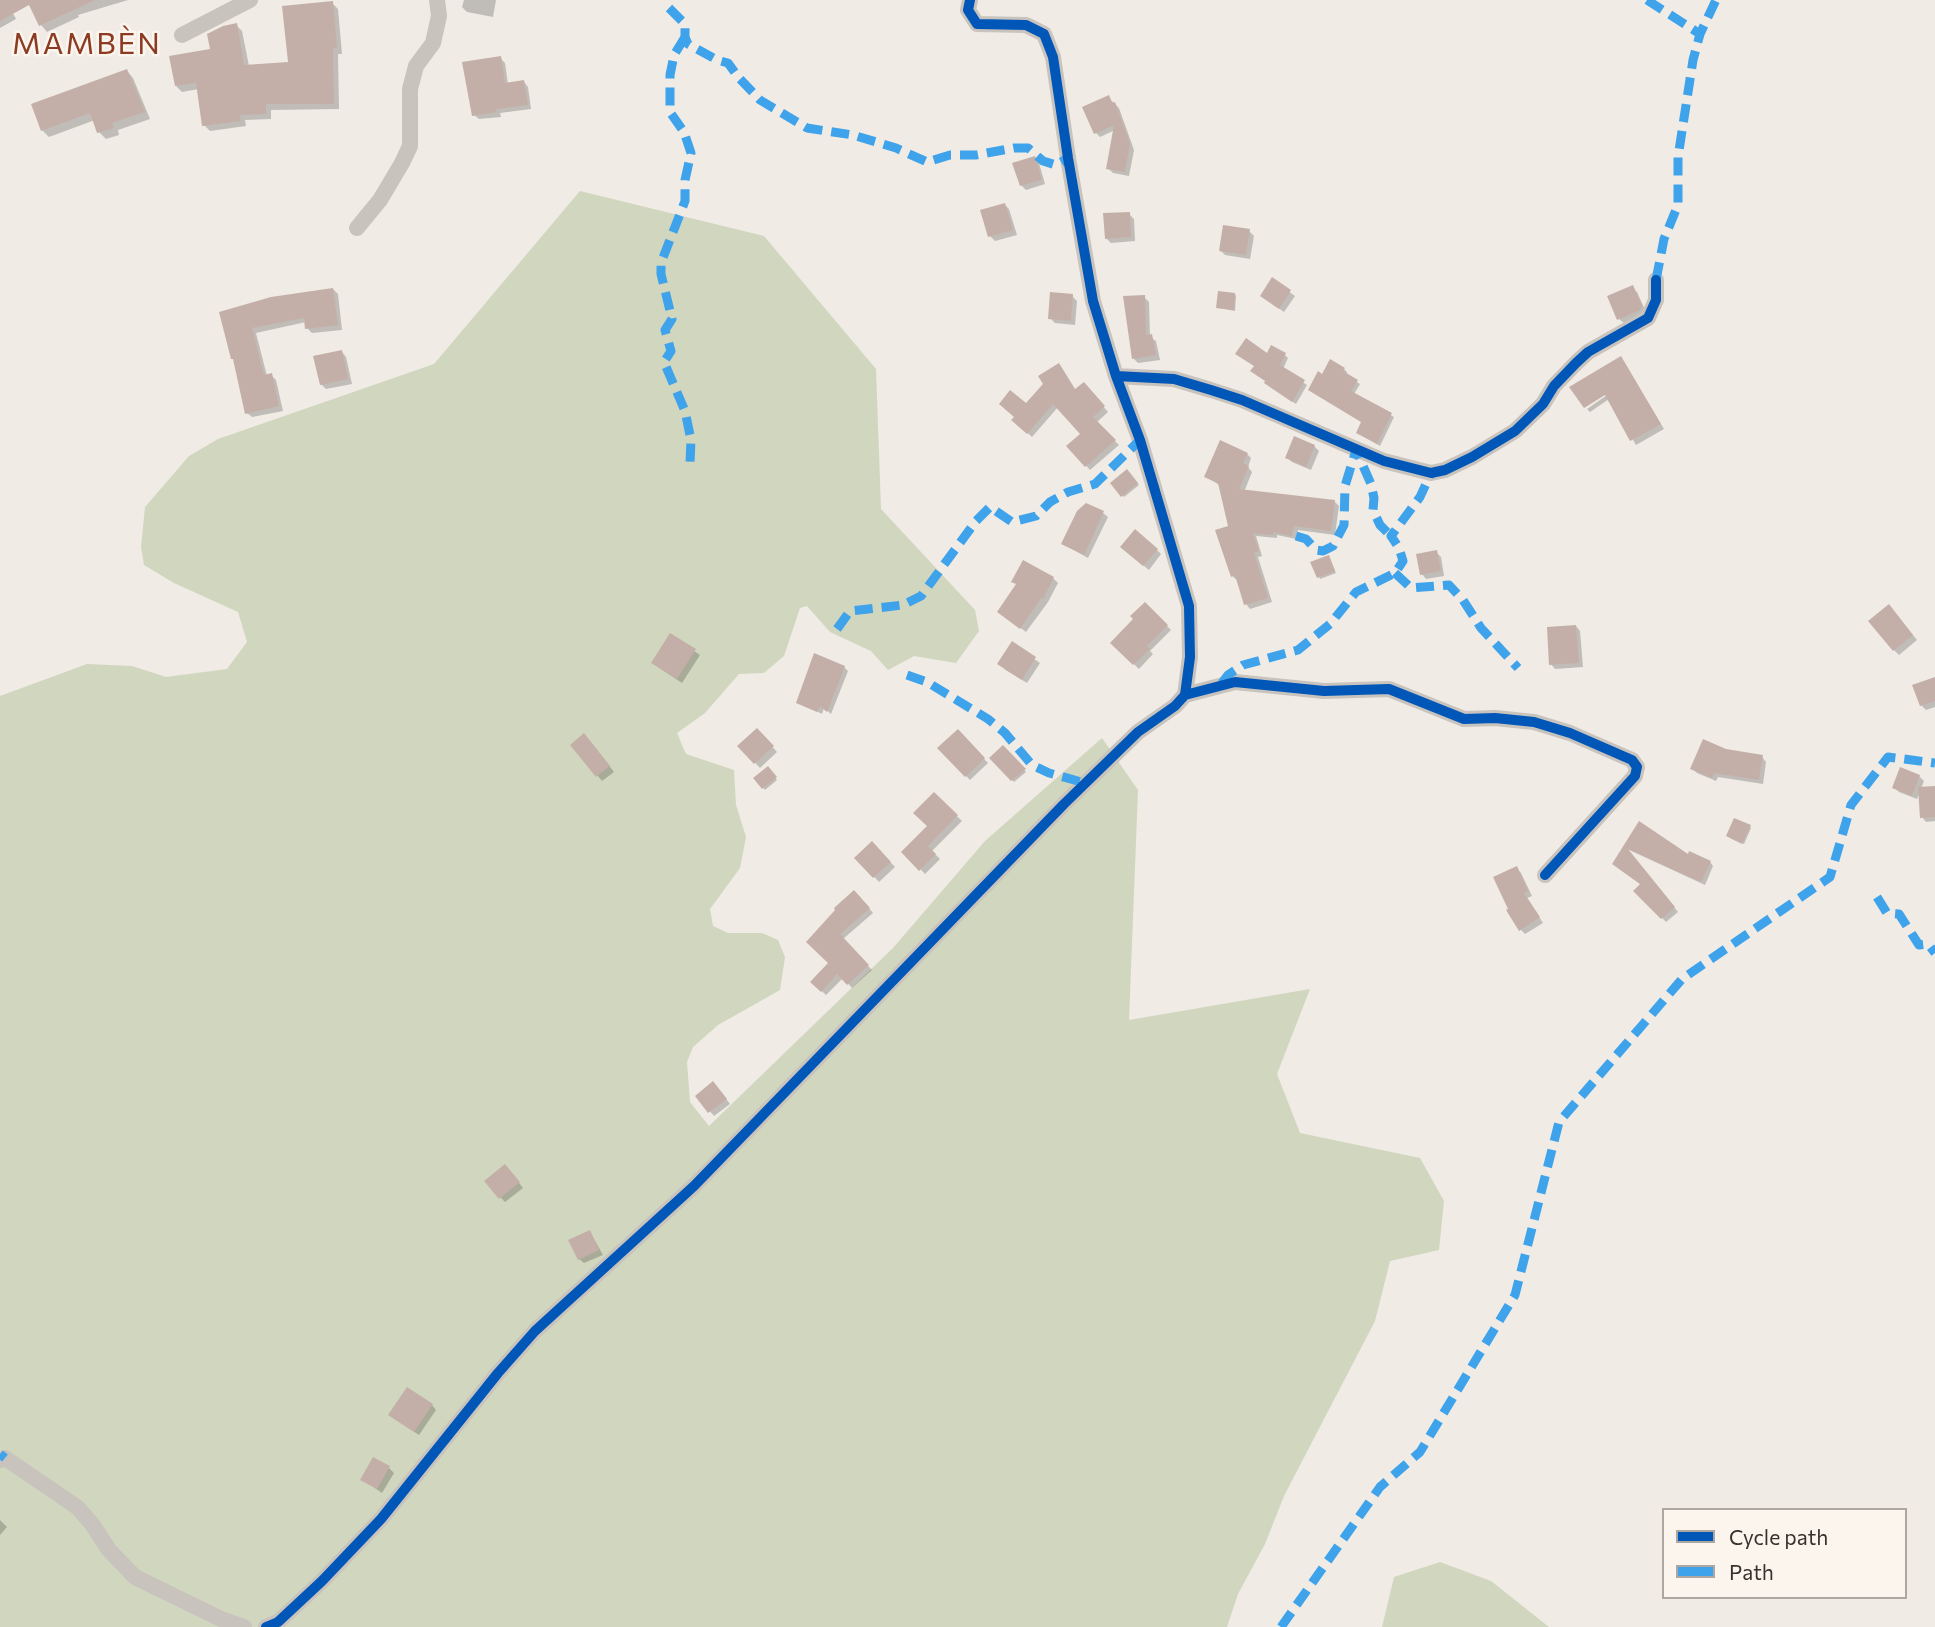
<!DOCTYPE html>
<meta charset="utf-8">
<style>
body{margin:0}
#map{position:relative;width:1935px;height:1627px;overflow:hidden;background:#f0ebe5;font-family:Commissioner,sans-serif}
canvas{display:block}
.legend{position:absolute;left:1662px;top:1508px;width:245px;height:91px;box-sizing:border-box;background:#fbf5ee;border:2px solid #aea6a0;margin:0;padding:9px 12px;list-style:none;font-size:21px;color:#3b302b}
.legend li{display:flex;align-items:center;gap:14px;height:35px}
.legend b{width:35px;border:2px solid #aea6a0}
</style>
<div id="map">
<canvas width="1935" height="1627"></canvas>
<ul class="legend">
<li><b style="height:9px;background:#0057b8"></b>Cycle path</li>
<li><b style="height:9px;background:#3fa3eb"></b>Path</li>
</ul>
</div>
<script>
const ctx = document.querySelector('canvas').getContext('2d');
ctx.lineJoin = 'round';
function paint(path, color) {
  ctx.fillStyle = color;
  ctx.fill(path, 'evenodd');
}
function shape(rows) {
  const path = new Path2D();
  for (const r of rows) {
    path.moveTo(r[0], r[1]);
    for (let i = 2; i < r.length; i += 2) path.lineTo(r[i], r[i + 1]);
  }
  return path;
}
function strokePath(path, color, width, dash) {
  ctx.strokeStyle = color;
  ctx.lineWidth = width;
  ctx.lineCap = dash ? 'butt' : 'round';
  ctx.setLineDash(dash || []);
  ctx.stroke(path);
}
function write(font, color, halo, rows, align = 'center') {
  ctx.font = font + ' Commissioner,sans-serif';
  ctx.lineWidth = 5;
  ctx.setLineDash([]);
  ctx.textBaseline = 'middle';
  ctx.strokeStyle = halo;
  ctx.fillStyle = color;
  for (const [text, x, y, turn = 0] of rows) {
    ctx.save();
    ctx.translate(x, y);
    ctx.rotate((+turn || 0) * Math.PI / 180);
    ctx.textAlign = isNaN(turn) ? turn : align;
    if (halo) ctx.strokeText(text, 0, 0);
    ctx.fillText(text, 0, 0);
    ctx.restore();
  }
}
const green = shape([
 [580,191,764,236,876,369,881,509,975,610,979,631,956,663,914,656,888,670,871,651,830,632,807,606,800,608,784,656,764,673,739,674,705,713,677,733,686,754,734,770,736,805,746,837,740,868,710,909,713,926,728,933,762,933,778,940,785,957,780,990,718,1025,693,1047,687,1062,690,1102,709,1126,893,948,985,841,1102,738,1138,790,1129,1020,1310,989,1277,1074,1300,1133,1420,1158,1444,1201,1439,1250,1390,1261,1375,1321,1284,1496,1265,1544,1238,1594,1227,1627,0,1627,0,696,87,664,132,666,166,677,227,669,247,642,238,612,174,583,144,565,141,547,145,507,189,456,218,439,434,364],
 [1440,1562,1491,1581,1549,1627,1382,1627,1394,1577]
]);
const shadow = shape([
 [0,0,6,0,16,19,0,28],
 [29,0,128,0,78,15,79,17,47,32,41,25],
 [464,0,496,0,493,17,467,12,462,7],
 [332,3,338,9,342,54,338,54,339,109,271,110,271,119,245,120,246,126,210,131,204,125,199,89,182,92,176,86,236,25,242,31,249,66,290,64],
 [500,58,505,63,508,84,524,82,528,87,531,109,500,113,501,117,479,119,474,115],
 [127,71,133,78,150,119,118,130,119,135,106,139,99,132,95,120,49,137,42,130],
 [1108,97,1119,108,1134,150,1129,176,1113,173,1108,168,1115,130,1100,137,1096,133],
 [1034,158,1039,163,1045,184,1026,190,1021,185],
 [1005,205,1009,209,1017,235,995,241,990,236],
 [1129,214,1134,219,1135,241,1111,243,1106,238],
 [1249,231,1254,236,1250,259,1225,255,1221,251],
 [1273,280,1295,296,1284,312,1262,296],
 [1632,288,1637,292,1646,312,1624,323,1619,319],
 [333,289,338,294,342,330,312,333,307,328,306,322,256,333,267,376,271,375,276,380,283,411,252,417,247,413,235,361,221,313],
 [1235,294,1236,296,1235,311,1218,308],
 [1072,296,1077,301,1075,325,1055,323,1050,318],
 [1144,297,1149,302,1150,337,1156,341,1160,360,1138,363,1134,359],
 [342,352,346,357,352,384,326,389,321,384],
 [1268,355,1285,355,1288,358,1283,369,1307,385,1296,404,1269,386],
 [1621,358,1664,429,1636,445,1609,399,1590,412,1587,409,1613,391],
 [1059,365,1076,391,1084,384,1108,412,1096,423,1119,445,1090,470,1069,446,1082,434,1058,407,1032,437,1013,420],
 [1344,369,1347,372,1346,375,1360,384,1354,394,1394,417,1380,446,1358,433,1363,423,1322,376],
 [1314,446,1319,451,1311,470,1292,462,1287,457],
 [1247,454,1251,458,1248,467,1252,472,1244,492,1334,501,1339,506,1335,535,1298,530,1296,539,1277,535,1277,538,1256,536,1262,556,1258,557,1272,602,1250,609,1246,604,1237,580,1232,576,1230,527,1221,486,1206,477],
 [1127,471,1139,485,1124,497,1112,483],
 [1103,513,1108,517,1088,558,1063,544],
 [1157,550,1161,554,1149,570,1127,552],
 [1436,552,1441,557,1444,576,1426,579,1422,574],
 [1330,559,1336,573,1320,579,1313,563],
 [1053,578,1058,583,1048,602,1026,632,999,612],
 [1145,604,1171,630,1150,651,1153,654,1139,669,1112,643,1135,619],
 [1893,611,1917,640,1899,655,1894,650],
 [1576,626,1580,631,1583,667,1555,669,1551,664],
 [671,635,700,655,682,683,658,667],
 [1013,644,1040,663,1027,683,1004,669],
 [844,667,848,671,831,714,824,708,822,714,798,702],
 [1935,679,1935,707,1926,710,1921,705],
 [757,730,777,752,760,768,740,746],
 [958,731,988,763,970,780,939,748],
 [589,740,614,772,602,781,573,745],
 [1003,747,1026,772,1014,782,991,758],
 [1726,751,1762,757,1766,762,1763,784,1718,777,1716,781,1697,773,1692,768],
 [768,768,777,780,765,790,756,778],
 [1919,776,1924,781,1921,789,1935,788,1935,821,1926,822,1922,817,1920,792,1917,799,1899,792,1894,787],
 [934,794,962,821,932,851,940,859,925,874,904,852,929,827],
 [1640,824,1689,857,1710,862,1713,866,1705,885,1627,849,1678,912,1666,922,1636,891,1642,885,1618,868],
 [1750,827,1751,828,1744,844,1730,838],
 [872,843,895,867,879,882,857,858],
 [1517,869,1521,873,1532,896,1527,898,1543,923,1525,934,1521,930],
 [859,896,873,913,843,939,872,970,852,988,843,978,826,995,812,982,830,963,838,910],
 [718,1088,730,1104,714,1116,697,1096],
 [510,1171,523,1188,505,1202,501,1198],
 [590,1232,603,1255,584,1263,579,1259],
 [432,1405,436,1410,419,1435,395,1419],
 [389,1468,394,1473,382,1493,362,1479],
 [0,1520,7,1527,0,1535]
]);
const building = shape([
 [0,0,95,0,39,26,29,5,0,21],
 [333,1,337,48,333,48,334,104,266,104,266,114,240,115,241,121,202,126,196,83,175,86,169,56,210,49,207,34,223,26,237,23,244,65,288,62,282,6],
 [501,56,505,83,524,80,528,105,496,109,497,112,472,116,462,62],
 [127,69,145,112,112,123,114,128,97,133,90,113,41,131,31,104],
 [1109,95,1112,103,1115,102,1130,144,1125,172,1106,169,1114,125,1094,134,1082,107],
 [1035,156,1042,180,1020,186,1012,163],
 [1005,203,1013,230,988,237,980,210],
 [1130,212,1131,237,1105,239,1103,213],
 [1223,225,1250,229,1246,255,1219,251],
 [1272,277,1291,290,1279,309,1260,296],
 [1633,285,1642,306,1640,310,1617,320,1607,296],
 [333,288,338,325,305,329,304,318,252,328,264,375,272,373,279,406,245,414,233,359,231,359,219,312,271,297],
 [1218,291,1235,293,1234,310,1216,308],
 [1050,292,1073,294,1071,321,1048,319],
 [1145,295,1146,335,1152,334,1156,355,1132,359,1123,296],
 [1246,338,1267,353,1271,345,1286,353,1280,365,1305,380,1292,402,1264,383,1265,381,1250,371,1254,366,1235,354],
 [342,350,348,379,320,385,313,356],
 [1621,356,1661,424,1630,441,1605,395,1584,408,1569,387],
 [1330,359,1345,368,1343,371,1358,380,1351,391,1392,413,1377,444,1356,433,1361,422,1308,390,1318,371,1322,374],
 [1059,363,1075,389,1084,382,1105,406,1093,417,1116,440,1085,467,1066,446,1080,434,1053,404,1027,434,1011,420,1014,417,999,404,1010,390,1026,403,1043,384,1038,376],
 [1294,436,1315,445,1306,467,1285,458],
 [1220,440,1248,453,1243,463,1249,466,1239,489,1335,500,1331,531,1294,526,1292,536,1273,532,1273,535,1253,533,1259,551,1254,553,1268,598,1244,605,1235,575,1231,577,1215,530,1228,526,1218,483,1204,477],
 [1127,469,1138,483,1121,497,1110,483],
 [1086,503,1104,511,1084,555,1061,544,1077,511],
 [1135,529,1158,549,1143,566,1120,547],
 [1437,550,1441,571,1420,575,1416,554],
 [1329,555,1335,571,1317,578,1310,562],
 [1023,560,1054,577,1043,599,1041,598,1020,629,997,612,1016,584,1011,582],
 [1145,602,1168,625,1147,646,1150,649,1133,665,1110,643,1133,619,1130,616],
 [1889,604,1913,635,1893,651,1868,621],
 [1576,625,1579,663,1549,665,1547,627],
 [670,633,696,649,677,679,651,663],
 [1012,641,1036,657,1022,680,997,664],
 [814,653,845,666,827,712,820,706,817,712,796,703],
 [1935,677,1935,701,1920,706,1912,685],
 [757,728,774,746,754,764,737,746],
 [958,729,985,758,965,777,937,748],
 [584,733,610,766,596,777,570,745],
 [1703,739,1726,749,1763,755,1759,780,1714,773,1712,778,1690,769],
 [1003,745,1026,769,1011,781,989,758],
 [768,766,777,777,762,789,753,778],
 [1900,767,1920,775,1912,796,1892,788],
 [1935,786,1935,817,1920,818,1918,787],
 [934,792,958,815,928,846,936,854,919,871,901,852,927,826,913,813],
 [1734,818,1751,825,1742,844,1726,836],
 [1639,821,1688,854,1689,851,1711,861,1701,882,1628,849,1675,907,1661,919,1633,891,1640,884,1612,864],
 [872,841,891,862,873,878,854,858],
 [1517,866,1528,891,1524,893,1540,917,1519,931,1506,910,1508,909,1493,877],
 [854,890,870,908,840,934,869,965,847,985,837,974,821,992,810,982,828,963,806,942,835,910,834,908],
 [713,1081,727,1099,708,1113,695,1096],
 [505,1164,520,1182,499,1199,484,1181],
 [590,1230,599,1250,578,1260,568,1240],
 [407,1387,433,1404,414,1432,388,1415],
 [373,1457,390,1466,377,1489,360,1480]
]);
const minor = shape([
 [182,35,250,0],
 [357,228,380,200,402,163,410,146,410,89,416,66,433,43,439,16,437,0],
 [1116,376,1174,379,1211,390,1242,400,1384,461,1431,473,1445,470,1472,457,1515,431,1543,404,1554,386,1576,363,1588,352,1648,318,1656,300,1656,280],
 [1185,695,1235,682,1324,691,1389,689,1464,719,1495,718,1534,722,1570,733,1632,760,1637,767,1635,776,1545,875],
 [0,1460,5,1458,77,1507,92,1524,109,1550,135,1577,221,1619,244,1627],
 [266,1627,278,1622,322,1581,381,1519,498,1373,535,1331,694,1186,1064,804,1138,732,1175,706,1185,695,1190,657,1189,606,1140,440,1116,376,1093,301,1068,158,1053,57,1044,34,1026,25,977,24,968,10,970,0]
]);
const quiet = shape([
 [1647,0,1700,34],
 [669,8,685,24,685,37,688,44,717,60,728,63,739,78,760,100,807,128,853,135,896,148,927,162,950,155,976,155,1014,148,1028,148,1043,161,1056,165,1068,158],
 [685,37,674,55,670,75,670,112,684,132,691,153,685,180,685,201,661,263,661,274,672,319,665,330,671,351,664,362,685,411,691,440,690,463],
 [1656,280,1664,239,1678,205,1678,157,1693,60,1700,34,1716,0],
 [1296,536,1306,539,1316,550,1323,551,1333,546,1344,525,1345,486,1356,450,1371,484,1374,498,1373,510,1380,525,1391,536],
 [1395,573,1411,588,1449,585,1463,600,1481,628,1518,668],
 [837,629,850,611,903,605,921,596,976,521,990,507,1012,522,1036,516,1050,502,1068,492,1095,484,1140,440],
 [907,675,927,682,988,719,1005,733,1032,765,1049,773,1085,783],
 [1222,683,1228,675,1243,665,1298,650,1330,624,1356,592,1395,573,1403,561,1399,548,1391,536,1420,497,1431,473],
 [1877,897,1887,913,1899,914,1919,945,1928,944,1935,953],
 [0,1454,5,1458],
 [1281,1627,1380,1487,1420,1452,1515,1295,1559,1122,1682,979,1830,877,1851,805,1888,757,1935,763]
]);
const cycleway = shape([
 [1116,376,1174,379,1211,390,1242,400,1384,461,1431,473,1445,470,1472,457,1515,431,1543,404,1554,386,1576,363,1588,352,1648,318,1656,300,1656,280],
 [1185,695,1235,682,1324,691,1389,689,1464,719,1495,718,1534,722,1570,733,1632,760,1637,767,1635,776,1545,875],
 [266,1627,278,1622,322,1581,381,1519,498,1373,535,1331,694,1186,1064,804,1138,732,1175,706,1185,695,1190,657,1189,606,1140,440,1116,376,1093,301,1068,158,1053,57,1044,34,1026,25,977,24,968,10,970,0]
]);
const quarterNames = [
 ["MAMBÈN",87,44]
];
paint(green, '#d1d6bf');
paint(shadow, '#0003');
paint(building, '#c3afa7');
strokePath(minor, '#c9c3be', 16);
strokePath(quiet, '#3fa3eb', 9, [18, 9]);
strokePath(cycleway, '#0057b8', 10);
ctx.letterSpacing = '2px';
write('30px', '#8c3b22', '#fbf5ee', quarterNames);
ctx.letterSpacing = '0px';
</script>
